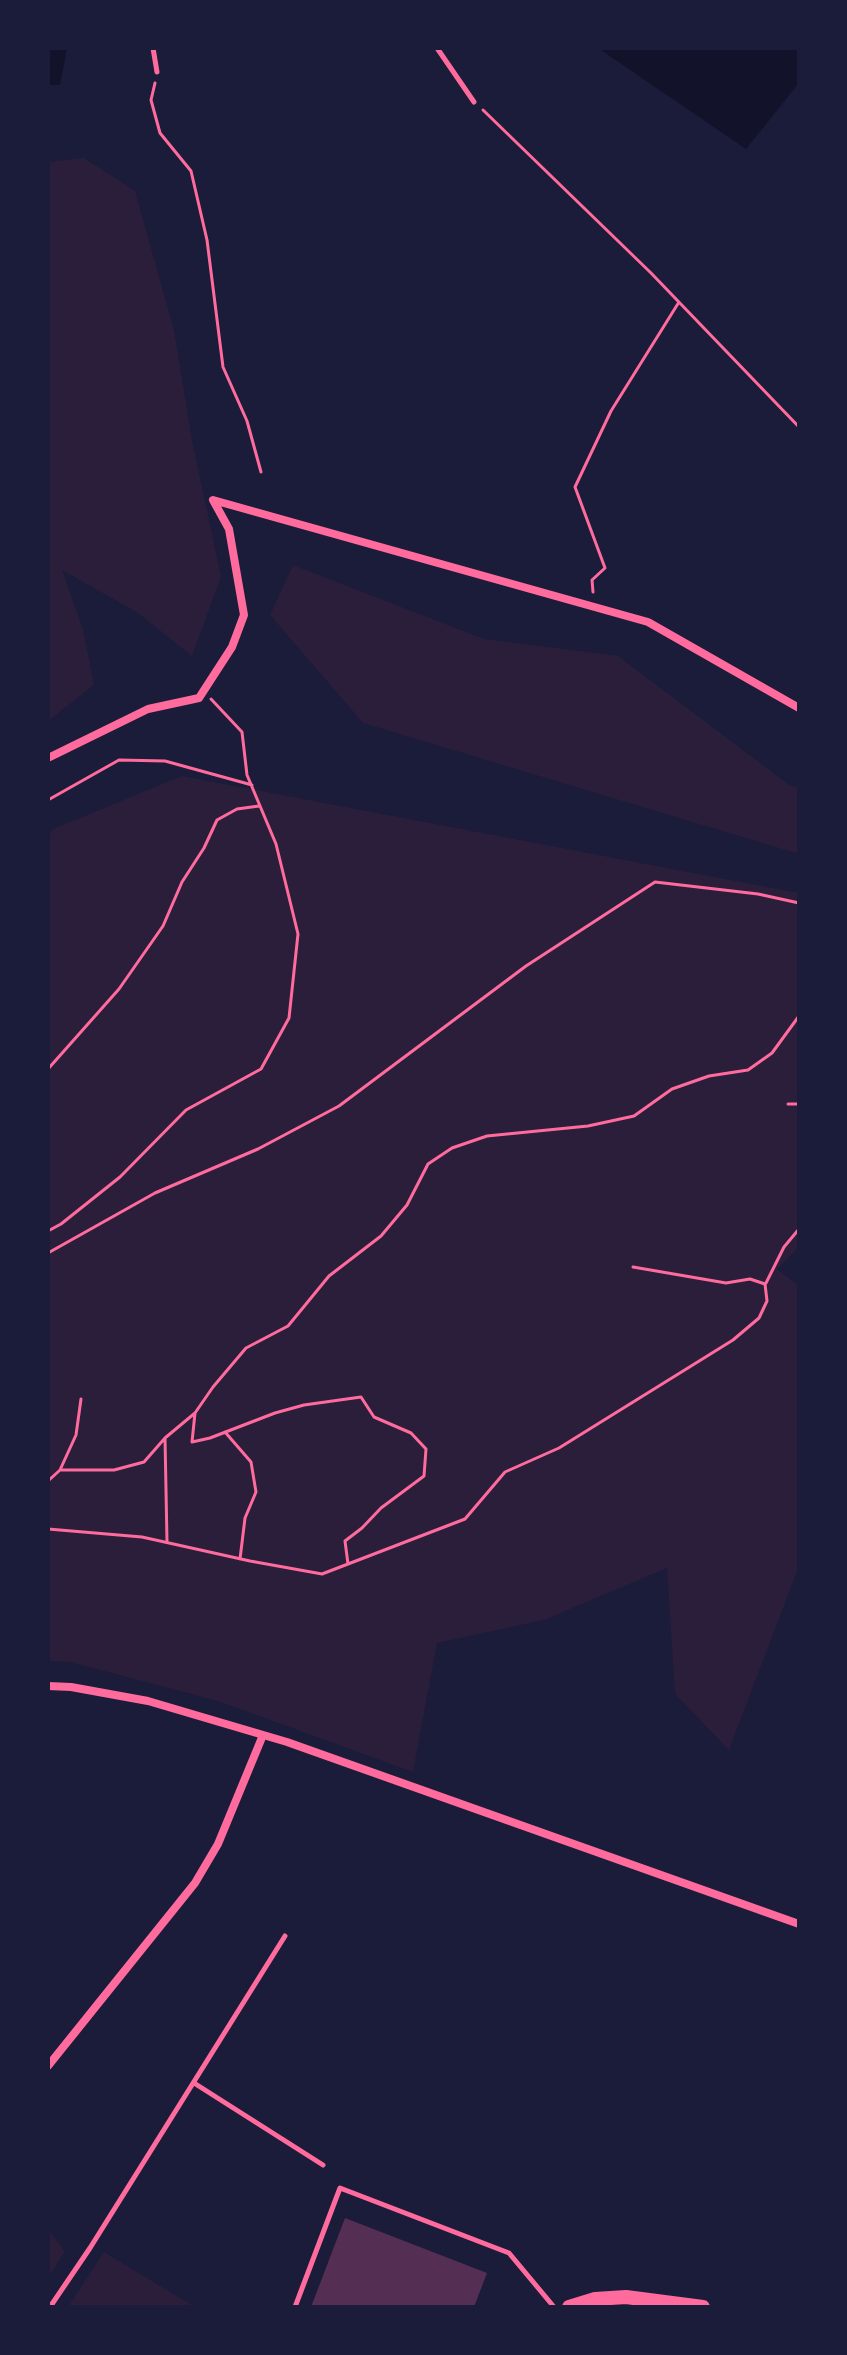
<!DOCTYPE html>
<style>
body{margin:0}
#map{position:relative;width:847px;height:2355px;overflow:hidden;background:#1b1b3a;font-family:Helvetica,sans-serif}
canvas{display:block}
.frame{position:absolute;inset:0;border:50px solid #1b1b3a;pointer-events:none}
</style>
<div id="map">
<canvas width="847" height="2355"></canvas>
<div class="frame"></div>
</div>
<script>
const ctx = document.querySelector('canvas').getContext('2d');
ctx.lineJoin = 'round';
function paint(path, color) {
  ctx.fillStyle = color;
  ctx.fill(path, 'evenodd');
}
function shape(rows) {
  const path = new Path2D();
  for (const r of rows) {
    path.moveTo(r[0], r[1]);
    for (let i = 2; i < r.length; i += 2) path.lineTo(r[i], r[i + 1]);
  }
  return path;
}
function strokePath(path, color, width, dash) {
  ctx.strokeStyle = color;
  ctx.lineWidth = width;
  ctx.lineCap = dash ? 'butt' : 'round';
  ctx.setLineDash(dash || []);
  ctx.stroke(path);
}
const green = shape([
 [84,158,135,191,174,330,192,440,221,577,192,656,138,613,62,570,83,629,94,685,48,721,48,162],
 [293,565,484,639,618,656,788,784,799,789,799,854,363,723,270,615],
 [182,776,799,893,799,1247,777,1269,799,1286,799,1566,729,1750,675,1694,667,1568,544,1620,437,1643,413,1772,218,1701,70,1662,48,1661,48,837,53,829],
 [48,2230,65,2251,48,2278],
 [104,2252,195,2307,68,2307]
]);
const water = shape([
 [48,48,67,48,60,85,48,85],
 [598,48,799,48,799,83,746,149]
]);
const building = shape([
 [345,2218,487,2273,474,2307,311,2307]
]);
const path = shape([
 [155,83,151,100,160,133,191,171,207,240,223,367,247,421,261,472],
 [483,110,651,273,799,427],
 [593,592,592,580,605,568,575,487,611,411,679,302],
 [48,800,119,760,165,761,252,785],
 [48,1069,119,989,163,926,182,882,204,848,217,820,237,809,259,806],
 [788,1104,799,1104],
 [48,1231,61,1224,120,1177,186,1110,261,1069,289,1018,298,934,276,844,247,775,242,732,211,699],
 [48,1253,155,1193,258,1149,339,1106,526,966,655,882,758,894,799,903],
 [766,1283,784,1247,799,1229],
 [225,1432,251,1462,256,1492,245,1518,240,1559],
 [165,1438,167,1542],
 [60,1470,114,1470,144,1462,165,1438,195,1413],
 [48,1481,60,1470,76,1435,81,1399],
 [48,1529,142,1537,250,1561,322,1574,465,1519,505,1472,559,1448,733,1340,759,1318,767,1301,765,1284,750,1279,726,1283,633,1267],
 [348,1564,345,1541,362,1528,381,1508,424,1476,426,1449,411,1433,374,1417,361,1397,304,1405,275,1413,210,1438,192,1442,195,1413,213,1387,246,1348,288,1326,329,1276,381,1236,407,1205,428,1164,452,1148,487,1136,588,1126,634,1116,672,1089,709,1076,748,1070,772,1053,799,1016]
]);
const service = shape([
 [153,48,157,72],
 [437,48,474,102],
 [194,2083,323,2165],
 [50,2307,90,2248,285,1936],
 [295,2307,340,2188,509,2253,554,2307]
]);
const minor = shape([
 [48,758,148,709,199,698,232,647,244,615,229,529,213,500,648,622,799,708],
 [48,1686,71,1687,148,1701,287,1742,799,1924],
 [48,2066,195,1883,218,1844,263,1735]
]);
const secondary = shape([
 [569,2307,595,2299,626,2297,703,2307]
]);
paint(green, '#2a1e3b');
paint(water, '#12122b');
paint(building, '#542f53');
strokePath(path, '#ff6b9d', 3);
strokePath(service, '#ff6b9d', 5);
strokePath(minor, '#ff6b9d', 8);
strokePath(secondary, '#ff6b9d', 14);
</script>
